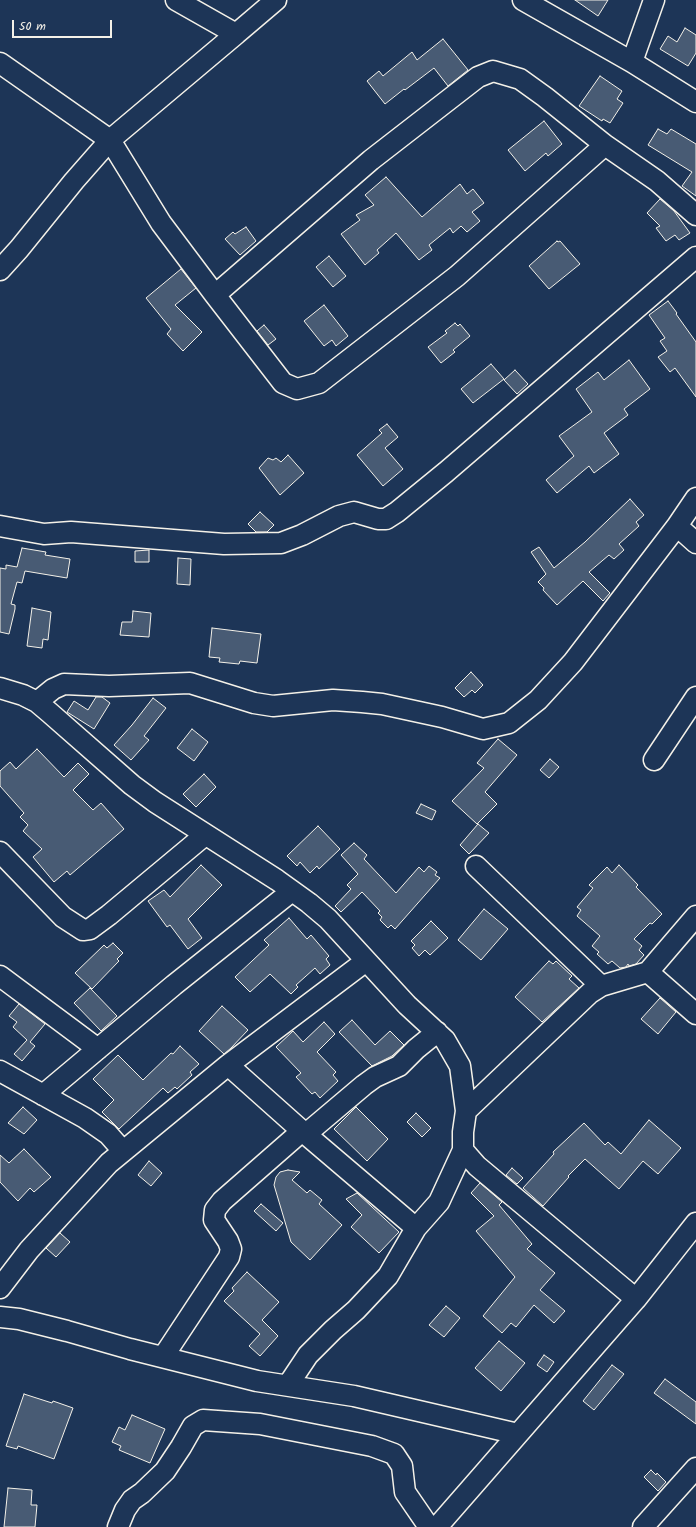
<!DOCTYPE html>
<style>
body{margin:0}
#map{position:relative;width:696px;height:1527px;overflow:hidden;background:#1d3557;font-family:Kalam,sans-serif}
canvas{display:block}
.scale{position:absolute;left:12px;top:20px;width:100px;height:18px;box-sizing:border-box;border:2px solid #f4f1e8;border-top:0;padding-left:5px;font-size:12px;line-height:14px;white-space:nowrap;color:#f4f1e8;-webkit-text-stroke:3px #1d3557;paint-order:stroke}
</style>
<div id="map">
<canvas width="696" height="1527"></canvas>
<div class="scale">50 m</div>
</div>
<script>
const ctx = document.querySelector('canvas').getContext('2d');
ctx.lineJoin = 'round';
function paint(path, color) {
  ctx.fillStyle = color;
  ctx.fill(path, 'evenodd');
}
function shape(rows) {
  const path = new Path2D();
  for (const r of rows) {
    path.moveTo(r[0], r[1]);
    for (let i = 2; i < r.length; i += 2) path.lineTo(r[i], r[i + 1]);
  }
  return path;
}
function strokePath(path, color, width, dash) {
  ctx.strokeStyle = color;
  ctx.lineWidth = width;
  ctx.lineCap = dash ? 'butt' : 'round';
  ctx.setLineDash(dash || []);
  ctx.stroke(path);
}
const building = shape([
 [575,0,608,0,598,16,575,0],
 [685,28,696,35,696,53,688,66,660,49,668,36,677,42,685,28],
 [443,39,468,70,448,86,434,68,405,90,404,89,385,104,367,81,379,71,383,76,412,52,417,60,443,39],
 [600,76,622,91,617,99,623,103,610,123,603,119,602,121,579,106,600,76],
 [544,121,562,144,548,156,546,153,525,171,508,150,544,121],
 [658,129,667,134,671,129,696,144,696,196,682,186,692,172,648,145,658,129],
 [386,177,422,217,460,184,467,194,473,189,484,203,472,212,480,221,467,232,461,226,453,233,450,228,429,245,432,250,419,260,396,233,377,250,379,253,365,265,341,234,360,220,356,215,374,205,365,195,386,177],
 [660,199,674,211,690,233,679,240,675,235,666,241,656,228,660,226,647,213,660,199],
 [246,227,256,241,240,255,225,239,233,232,235,234,246,227],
 [557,241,558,242,560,241,580,264,549,289,529,266,557,241],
 [329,256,346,276,333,287,316,267,329,256],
 [181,269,196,288,175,305,202,332,183,351,167,334,171,329,146,298,181,269],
 [668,301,677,313,676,314,696,342,696,397,675,368,670,372,658,357,667,351,660,341,665,338,649,315,668,301],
 [324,305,348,336,336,346,332,340,324,346,304,321,324,305],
 [455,323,458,326,460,324,470,336,453,350,455,352,441,363,428,347,447,333,445,331,455,323],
 [264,325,276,339,268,345,257,331,264,325],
 [629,360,650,389,624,409,628,415,604,433,619,454,594,473,589,466,557,493,546,480,574,456,559,436,592,412,576,389,598,372,604,380,629,360],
 [491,364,504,379,473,403,461,389,491,364],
 [515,370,528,384,517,394,504,380,515,370],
 [387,424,398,437,385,448,403,469,383,486,357,455,382,433,379,430,387,424],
 [288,455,304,473,280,495,259,468,268,458,273,460,276,458,281,462,288,455],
 [630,499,644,515,636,522,639,526,619,544,624,550,614,559,609,555,589,572,610,593,603,601,583,581,557,605,543,590,544,588,538,582,546,574,531,552,539,547,554,568,585,542,630,499],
 [260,512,274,525,267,532,256,532,248,524,260,512],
 [22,548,46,552,45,555,70,559,67,578,25,571,22,583,17,582,11,604,15,605,15,609,9,634,0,632,0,568,6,569,6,565,17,567,22,548],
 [149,550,149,562,135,562,135,551,149,550],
 [178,558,191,559,190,585,177,584,178,558],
 [32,608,51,612,48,640,43,639,42,648,27,646,32,608],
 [133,611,151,613,149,637,120,635,122,622,132,622,133,611],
 [212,628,261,634,257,663,240,661,239,664,219,662,220,658,209,657,212,628],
 [471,672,483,685,475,693,472,690,464,697,455,688,471,672],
 [96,697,102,697,110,703,94,729,67,712,74,701,88,710,96,697],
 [153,698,166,708,144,736,149,740,131,760,114,745,132,725,153,698],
 [192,729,208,742,194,761,177,748,192,729],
 [498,739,517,755,485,792,497,804,477,824,452,801,484,768,477,763,498,739],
 [37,749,64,777,78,763,89,774,73,790,93,810,101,803,124,829,70,875,67,871,54,882,33,857,42,849,23,831,28,825,20,817,24,813,0,786,0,771,10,762,16,769,37,749],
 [550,759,559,767,549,778,540,770,550,759],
 [204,774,216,787,196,807,183,794,204,774],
 [421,804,436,811,432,820,416,813,421,804],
 [478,824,489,833,469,854,460,845,478,824],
 [318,826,340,849,319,869,317,866,310,873,300,862,297,866,287,856,318,826],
 [354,843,367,855,364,859,396,893,419,867,424,872,429,866,437,872,435,875,440,878,395,929,391,925,388,928,380,920,382,917,378,913,380,911,362,892,341,912,335,906,351,889,347,885,358,874,341,855,354,843],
 [201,865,222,885,188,919,202,938,188,949,170,925,167,927,148,901,164,890,170,897,201,865],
 [619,865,638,885,636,887,662,914,652,924,650,923,634,939,642,946,639,950,644,955,636,964,629,966,628,964,626,967,620,968,612,961,608,964,597,954,599,952,592,946,600,936,577,916,581,910,577,907,593,888,589,885,607,867,612,873,619,865],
 [484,909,508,929,481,960,458,940,484,909],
 [289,918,307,939,311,935,329,956,326,959,330,965,320,974,315,968,296,985,298,987,291,994,270,974,250,992,235,977,269,945,264,940,289,918],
 [431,921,448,938,430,955,425,950,419,956,412,948,415,945,411,941,431,921],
 [113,943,123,953,117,959,119,961,92,989,75,973,104,945,107,948,113,943],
 [549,961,553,964,556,961,572,976,569,979,579,988,542,1022,515,997,549,961],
 [90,988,117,1016,101,1031,74,1003,90,988],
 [660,998,676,1012,658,1034,641,1019,660,998],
 [19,1004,45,1024,30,1042,35,1046,22,1061,14,1054,27,1040,13,1027,17,1022,9,1016,19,1004],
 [222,1006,248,1030,231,1048,224,1054,199,1031,222,1006],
 [352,1020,375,1045,390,1031,404,1045,392,1056,372,1066,339,1032,352,1020],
 [324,1022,335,1034,317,1052,336,1072,333,1075,338,1081,320,1098,315,1092,312,1094,296,1077,301,1073,276,1047,293,1031,303,1042,324,1022],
 [180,1046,199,1064,190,1072,192,1075,177,1089,175,1087,168,1093,163,1088,119,1129,102,1112,114,1100,93,1079,118,1055,143,1080,171,1053,173,1054,180,1046],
 [23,1107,37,1120,24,1134,8,1123,23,1107],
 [356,1107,388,1139,367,1161,334,1129,356,1107],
 [416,1113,431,1128,422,1137,407,1122,416,1113],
 [649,1120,681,1148,658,1174,643,1161,619,1189,585,1159,568,1176,569,1177,543,1206,523,1188,554,1154,553,1152,584,1123,605,1145,608,1142,621,1154,649,1120],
 [24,1149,51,1177,34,1192,30,1188,18,1201,0,1182,0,1155,9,1163,24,1149],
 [149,1161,162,1173,151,1186,138,1175,149,1161],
 [512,1168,523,1178,517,1184,506,1175,512,1168],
 [288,1170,300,1172,292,1180,307,1193,310,1190,322,1200,319,1204,342,1225,310,1260,291,1242,274,1185,276,1177,280,1172,288,1170],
 [480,1183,502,1202,499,1205,532,1244,527,1249,555,1273,540,1290,565,1311,554,1323,534,1305,516,1327,511,1323,502,1333,483,1316,515,1277,476,1231,494,1216,471,1193,480,1183],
 [357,1193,399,1232,379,1253,351,1227,362,1215,346,1199,357,1193],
 [261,1204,283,1223,276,1231,254,1211,261,1204],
 [60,1233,70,1242,56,1257,46,1248,60,1233],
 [247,1272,279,1302,262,1320,278,1336,260,1356,249,1346,260,1334,224,1301,234,1291,232,1288,247,1272],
 [446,1306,460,1318,444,1337,429,1325,446,1306],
 [499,1341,525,1363,501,1391,475,1368,499,1341],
 [544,1355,554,1362,547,1372,537,1365,544,1355],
 [612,1365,624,1374,594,1410,583,1401,612,1365],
 [665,1379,696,1402,696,1424,654,1393,665,1379],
 [24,1394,52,1403,53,1401,73,1408,54,1459,18,1446,17,1449,6,1446,24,1394],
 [132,1415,165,1429,150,1463,119,1450,121,1446,112,1442,119,1427,125,1430,132,1415],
 [651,1470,656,1475,657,1473,666,1482,658,1491,644,1477,651,1470],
 [8,1488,32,1490,31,1505,37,1505,35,1527,4,1527,8,1488]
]);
const minor = shape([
 [176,0,236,34,276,0],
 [523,0,632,62,696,102],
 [632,62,654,0],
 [0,63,110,140,161,223,215,295,283,383,297,389,319,383,457,276,605,145],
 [0,270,19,249,74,181,110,140,236,34],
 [215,295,371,160,478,77,493,71,520,79,545,97,605,145,657,181,696,215],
 [696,498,677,526,696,543],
 [0,526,44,534,71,532,224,544,281,543,302,535,339,516,354,512,378,519,386,519,397,512,446,472,696,257],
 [0,688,23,695,37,702,50,713,132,785,155,802,277,880,309,903,328,919,407,1005,445,1040,460,1066,466,1111,463,1132,463,1150,477,1166,636,1299],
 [37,702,53,689,64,684,109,686,190,683,254,703,273,706,333,700,362,702,382,704,442,717,483,729,509,723,538,700,573,662,677,526],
 [654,760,696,697],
 [0,852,63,917,83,930,90,929,109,915,205,835],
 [476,866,601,986],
 [648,972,696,1014],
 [0,976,98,1049],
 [228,1065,302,1131,416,1228],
 [0,1071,85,1118,108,1134,123,1151],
 [43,1095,174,985,292,891],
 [466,1111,590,993,601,986,648,972,696,916],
 [306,1134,364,1085,375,1077,399,1066,416,1049,437,1032],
 [0,1288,29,1250,109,1163,228,1065,366,961],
 [0,1317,19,1319,67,1331,130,1349,257,1381,354,1396,518,1434],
 [163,1357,229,1257,231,1249,228,1241,214,1220,215,1210,222,1201,302,1131],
 [288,1385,308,1355,333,1330,356,1310,388,1276,416,1228,439,1202,463,1150],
 [118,1527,125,1510,132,1500,142,1493,165,1471,181,1447,193,1426,203,1420,260,1424,372,1446,394,1454,402,1466,405,1492,429,1527],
 [437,1527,636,1299,696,1223],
 [643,1527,696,1468]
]);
paint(building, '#485b74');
strokePath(building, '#f4f1e8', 1);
strokePath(minor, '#f4f1e8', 23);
strokePath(minor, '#1d3557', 20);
</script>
